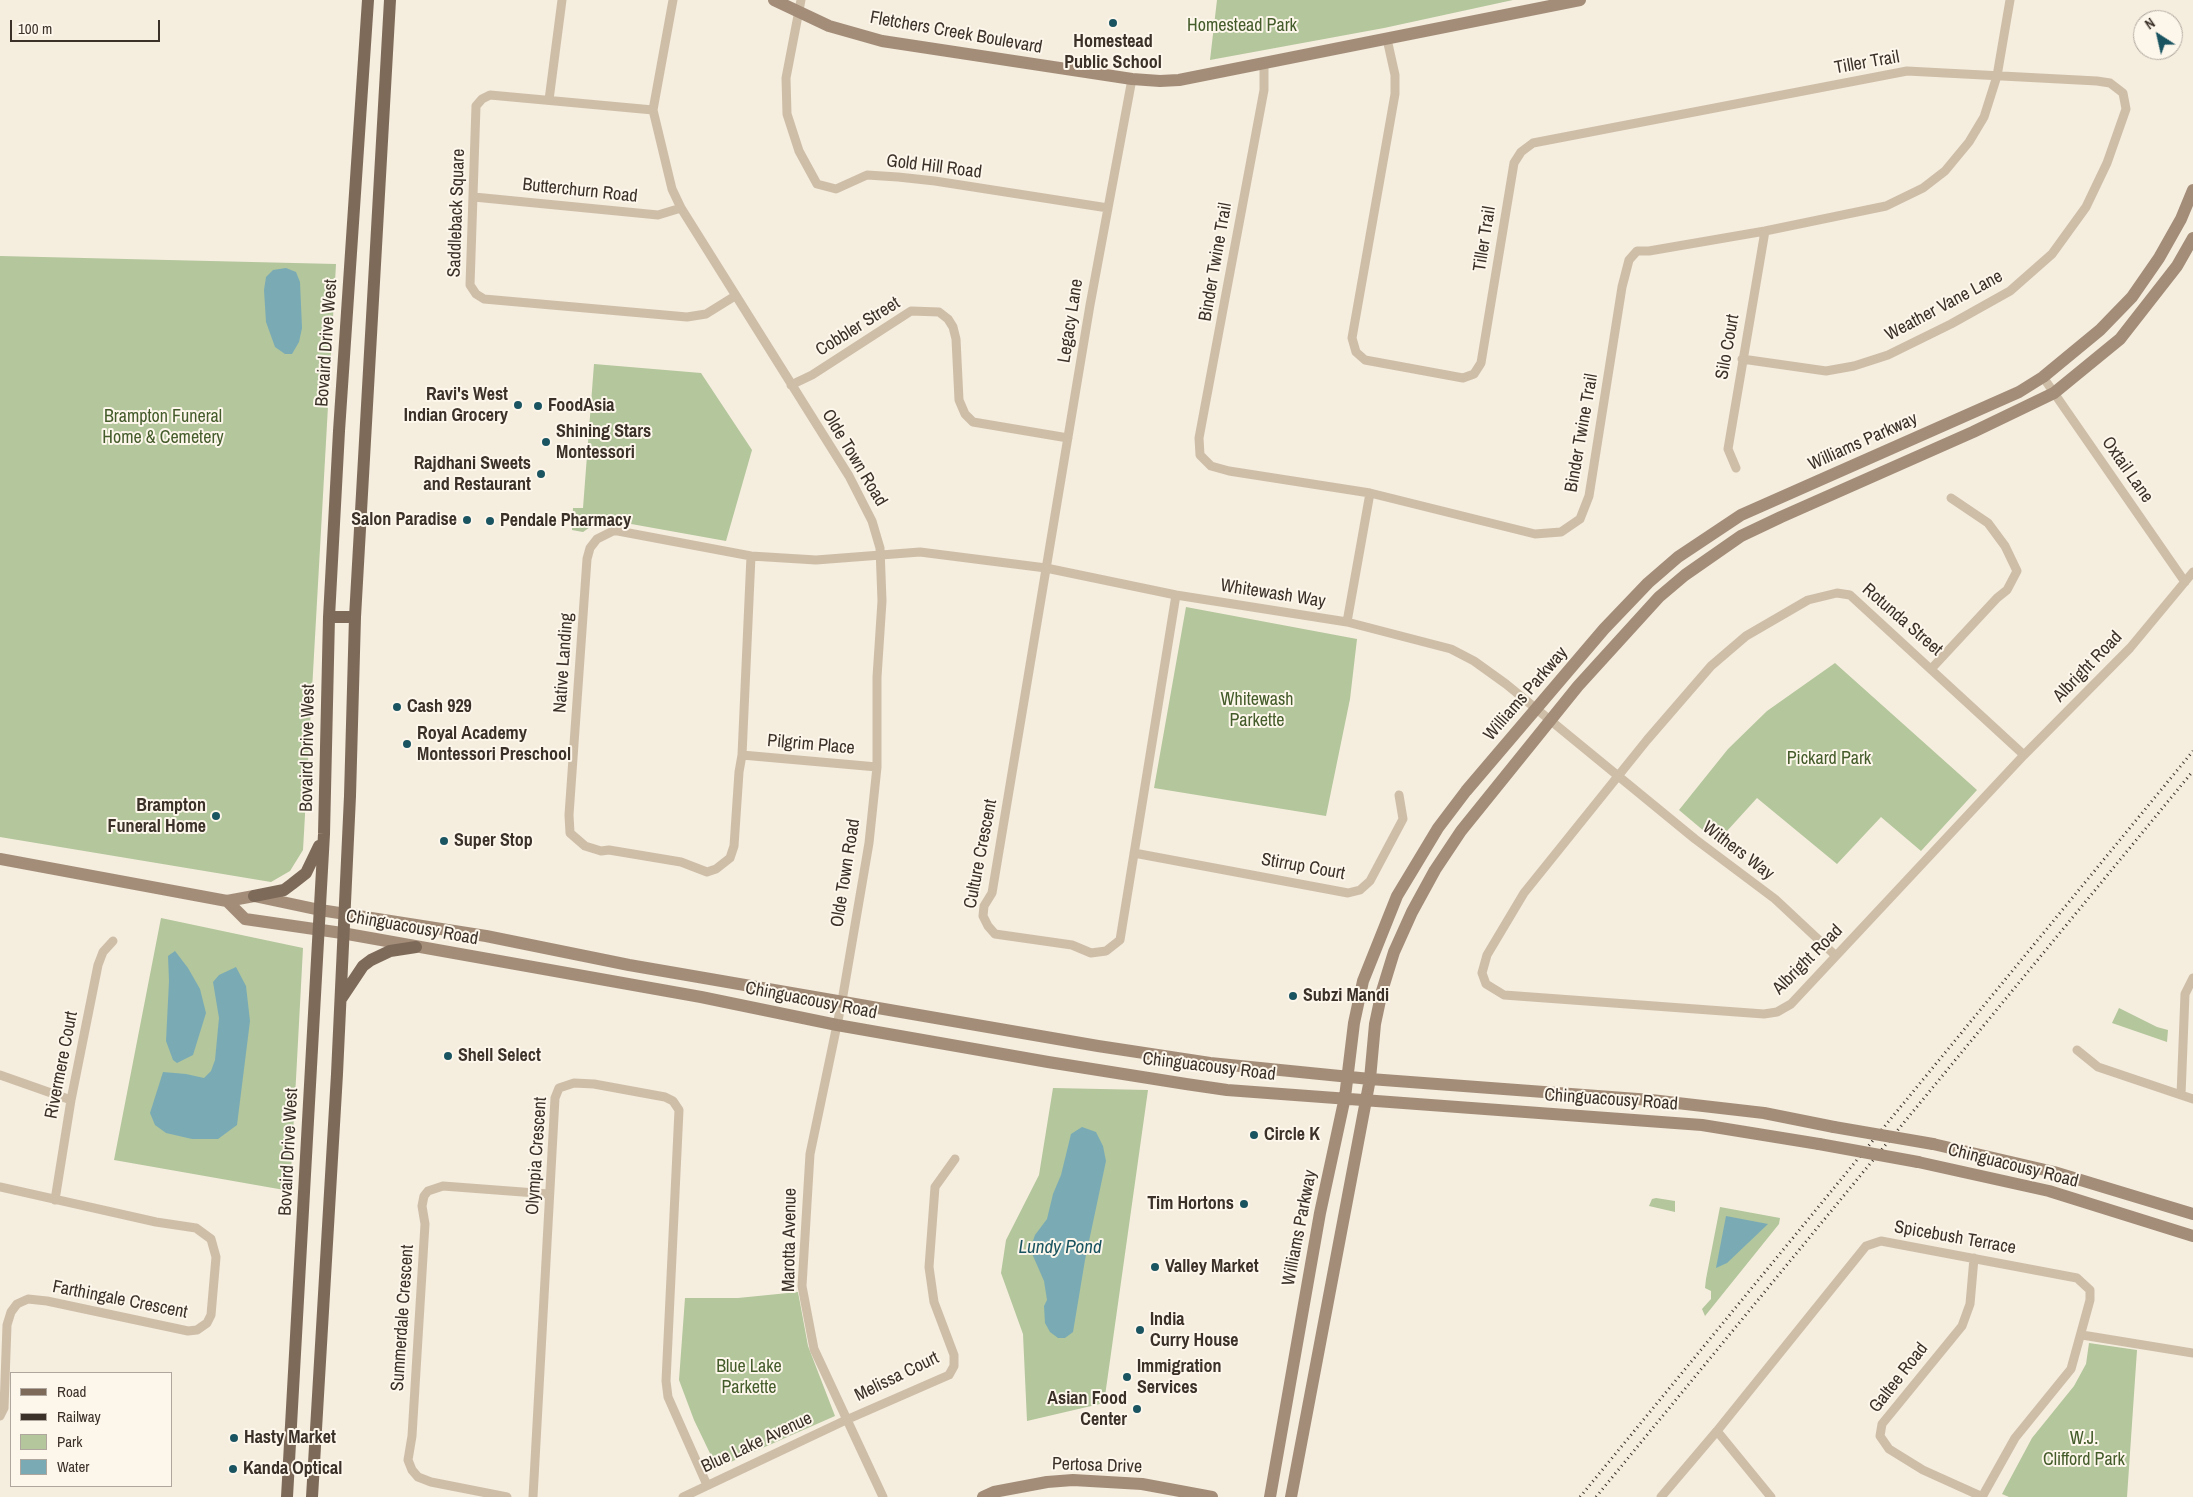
<!DOCTYPE html>
<style>
body{margin:0}
#map{position:relative;width:2193px;height:1497px;overflow:hidden;background:#f5edde;font-family:"Archivo Narrow",sans-serif}
canvas{display:block}
.legend{position:absolute;left:10px;top:1372px;width:162px;height:115px;box-sizing:border-box;background:#fcf6eb;border:1px solid #afa79d;margin:0;padding:6px 9px;list-style:none;font-size:15px;color:#3b3129}
.legend li{display:flex;align-items:center;gap:10px;height:25px}
.legend b{width:25px;border:1px solid #afa79d}
.north{position:absolute;left:2133px;top:10px;width:50px;height:50px;box-sizing:border-box;background:#fcf6eb;border:1px solid #afa79d;border-radius:50%;rotate:325deg;font-size:14px;font-weight:700;line-height:20px;text-align:center;color:#3b3129}
.north::after{content:'';display:block;margin:auto;width:18px;height:22px;background:#1a5461;clip-path:polygon(50% 0,100% 100%,50% 72%,0 100%)}
.scale{position:absolute;left:10px;top:20px;width:150px;height:22px;box-sizing:border-box;border:2px solid #3b3129;border-top:0;padding-left:6px;font-size:15px;line-height:18px;white-space:nowrap;color:#3b3129;-webkit-text-stroke:4px #fcf6eb;paint-order:stroke}
</style>
<div id="map">
<canvas width="2193" height="1497"></canvas>
<ul class="legend">
<li><b style="height:6px;background:#7e6a59"></b>Road</li>
<li><b style="height:6px;background:#3b3129"></b>Railway</li>
<li><b style="height:14px;background:#b3c69c"></b>Park</li>
<li><b style="height:14px;background:#7aabb5"></b>Water</li>
</ul>
<div class="north">N</div>
<div class="scale">100 m</div>
</div>
<script>
const ctx = document.querySelector('canvas').getContext('2d');
ctx.lineJoin = 'round';
function paint(path, color) {
  ctx.fillStyle = color;
  ctx.fill(path, 'evenodd');
}
function shape(rows) {
  const path = new Path2D();
  for (const r of rows) {
    path.moveTo(r[0], r[1]);
    for (let i = 2; i < r.length; i += 2) path.lineTo(r[i], r[i + 1]);
  }
  return path;
}
function strokePath(path, color, width, dash) {
  ctx.strokeStyle = color;
  ctx.lineWidth = width;
  ctx.lineCap = dash ? 'butt' : 'round';
  ctx.setLineDash(dash || []);
  ctx.stroke(path);
}
function write(font, color, halo, rows, align = 'center') {
  ctx.font = font + ' "Archivo Narrow",sans-serif';
  ctx.lineWidth = 4;
  ctx.setLineDash([]);
  ctx.textBaseline = 'middle';
  ctx.strokeStyle = halo;
  ctx.fillStyle = color;
  for (const [text, x, y, turn = 0] of rows) {
    ctx.save();
    ctx.translate(x, y);
    ctx.rotate((+turn || 0) * Math.PI / 180);
    ctx.textAlign = isNaN(turn) ? turn : align;
    if (halo) ctx.strokeText(text, 0, 0);
    ctx.fillText(text, 0, 0);
    ctx.restore();
  }
}
const green = shape([
 [1217,0,1513,0,1384,28,1210,60],
 [0,256,336,264,303,850,290,871,271,882,0,837],
 [594,364,701,373,752,450,726,541,609,520,593,525,583,532,572,530,573,508,583,508],
 [1186,607,1357,639,1350,699,1326,816,1154,788],
 [1835,663,1977,790,1921,851,1881,817,1837,864,1757,798,1717,842,1679,810,1728,749,1767,711],
 [161,918,303,948,290,1191,114,1160],
 [2119,1008,2157,1027,2168,1030,2167,1042,2112,1023],
 [1053,1088,1148,1090,1104,1403,1027,1421,1023,1334,1001,1273,1006,1240,1039,1175],
 [1656,1198,1675,1201,1675,1212,1649,1206,1652,1199],
 [1720,1207,1780,1218,1779,1224,1705,1316,1702,1309,1711,1299,1711,1291,1705,1288,1706,1279],
 [798,1292,808,1346,835,1416,717,1468,694,1420,679,1380,685,1298,738,1298],
 [2089,1343,2137,1350,2127,1497,2009,1497,2002,1494,2032,1438,2074,1386,2086,1364]
]);
const water = shape([
 [286,268,296,272,300,282,302,328,299,342,292,354,285,354,275,347,266,322,264,290,266,277,273,270],
 [175,951,188,968,200,989,206,1013,193,1055,177,1063,173,1060,166,1041,169,981,168,956],
 [236,967,246,986,250,1021,237,1125,218,1139,192,1139,166,1133,155,1125,150,1113,163,1072,186,1074,204,1078,211,1071,215,1060,219,1018,213,982,219,975],
 [1082,1127,1096,1132,1103,1146,1106,1161,1085,1260,1073,1332,1065,1338,1058,1338,1050,1332,1045,1323,1044,1306,1047,1300,1044,1281,1030,1249,1035,1235,1047,1219,1053,1194,1061,1175,1071,1134],
 [1726,1216,1768,1224,1727,1263,1716,1268]
]);
const street = shape([
 [673,0,653,110,672,189,681,208,849,476,872,521,880,548,882,601,877,677,877,767,869,843,842,1001,810,1154,802,1286,814,1349,883,1497],
 [801,0,786,78,787,114,799,151,817,184,836,189,867,175,898,177,935,181,1108,208],
 [1387,39,1395,75,1395,94,1352,338,1356,352,1365,360,1463,378,1474,374,1481,363,1514,163,1521,152,1533,143,1907,71,2097,81,2110,83,2123,93,2126,109,2107,163,2086,207,2052,254,2010,291,1951,324,1888,355,1854,366,1826,371,1742,359],
 [1264,63,1264,90,1199,438,1200,455,1211,466,1229,471,1370,493,1535,534,1561,532,1580,519,1589,496,1622,287,1629,260,1637,251,1649,251,1765,231,1886,206,1923,188,1945,171,1969,142,1984,117,1997,76,2010,0],
 [1132,79,1090,305,992,893,984,906,983,916,988,926,995,934,1072,945,1091,953,1106,951,1120,940,1176,595],
 [549,100,562,0],
 [653,110,490,95,482,99,476,106,470,285,476,294,484,299,687,317,706,314,735,296],
 [474,197,658,215,681,208],
 [2043,377,2185,582],
 [791,385,812,375,911,311,939,312,948,319,953,327,956,339,959,400,965,414,973,422,1068,438],
 [1736,468,1728,449,1765,231],
 [751,556,742,755,739,772,734,846,730,858,716,869,707,872,681,862,609,850,601,851,585,846,570,833,569,815,587,559,590,548,597,539,613,531,618,531,751,556,816,560,920,552,1046,568,1176,595,1347,622,1451,649,1474,661,1506,684,1695,839,1775,899,1836,956],
 [1347,622,1370,493],
 [1932,668,1997,598,2007,590,2017,571,2005,546,1988,523,1951,498],
 [742,755,877,767],
 [2024,755,1850,595,1837,593,1808,600,1746,636,1711,666,1647,740,1524,893,1487,955,1482,973,1486,984,1504,995,1764,1014,1777,1012,1791,1004,2024,755,2130,648,2193,572],
 [1134,853,1348,893,1360,890,1370,881,1403,819,1399,795],
 [2193,978,2185,994,2181,1095,2193,1099],
 [2077,1050,2098,1067,2181,1095],
 [0,1075,71,1100],
 [0,1187,156,1222,196,1228,211,1239,216,1257,211,1315,207,1323,197,1330,188,1331,47,1301,28,1299,17,1304,11,1312,7,1325,4,1408,0,1416],
 [55,1200,71,1100,98,965,103,952,113,941],
 [1974,1258,1970,1304,1962,1326,1882,1424,1880,1436,1889,1449,1923,1470,1983,1497],
 [2082,1335,2193,1353],
 [1717,1431,1771,1497],
 [507,1497,431,1482,418,1477,412,1470,408,1460,412,1436,425,1224,422,1206,424,1196,428,1191,443,1186,549,1194],
 [533,1497,555,1098,559,1088,574,1083,594,1084,665,1097,673,1101,679,1110,666,1381,668,1397,707,1485],
 [683,1497,846,1420,949,1375,954,1366,954,1355,934,1302,929,1267,935,1187,955,1159],
 [1661,1497,1717,1431,1866,1246,1881,1241,2077,1278,2090,1290,2090,1300,2071,1369,2015,1438,1982,1497]
]);
const secondary = shape([
 [774,0,829,26,882,41,1132,79,1160,81,1179,80,1580,0],
 [0,859,227,901,254,896,320,910,486,936,629,965,1098,1046,1210,1063,1370,1079,1651,1100,1764,1113,1834,1127],
 [227,901,245,919,342,933,701,997,837,1025,1048,1062,1186,1084,1227,1090,1702,1125,1819,1144],
 [1933,1144,2054,1172,2193,1214],
 [1918,1162,2049,1191,2193,1236],
 [983,1497,994,1492,1047,1482,1073,1480,1142,1484,1212,1497],
 [1270,1497,1320,1213,1345,1097,1354,1023,1363,981,1397,896,1438,828,1466,791,1604,629,1648,583,1678,557,1741,515,2019,392,2043,377,2100,330,2132,297,2159,258,2181,219,2193,190],
 [1291,1497,1370,1079,1375,1024,1382,991,1394,952,1412,912,1435,870,1461,831,1578,686,1659,597,1685,575,1741,536,1781,517,1973,432,2054,393,2120,339,2177,266,2193,238]
]);
const primary = shape([
 [329,617,355,617],
 [254,896,284,890,292,884,306,873,319,846],
 [341,999,363,966,371,960,390,951,416,947],
 [287,1497,324,834,329,617,339,431,368,0],
 [312,1497,337,1074,350,796,355,617,390,0]
]);
const rail = shape([
 [1580,1497,2193,751],
 [1596,1497,2193,771]
]);
const secondaryBridge = shape([
 [1834,1127,1933,1144],
 [1819,1144,1918,1162]
]);
const markers = [
 [1113,23,5,"#1a5461"],
 [518,405,5,"#1a5461"],
 [538,406,5,"#1a5461"],
 [546,442,5,"#1a5461"],
 [541,474,5,"#1a5461"],
 [467,520,5,"#1a5461"],
 [490,521,5,"#1a5461"],
 [397,707,5,"#1a5461"],
 [407,744,5,"#1a5461"],
 [216,816,5,"#1a5461"],
 [444,841,5,"#1a5461"],
 [1293,996,5,"#1a5461"],
 [448,1056,5,"#1a5461"],
 [1254,1135,5,"#1a5461"],
 [1244,1204,5,"#1a5461"],
 [1155,1267,5,"#1a5461"],
 [1140,1330,5,"#1a5461"],
 [1127,1377,5,"#1a5461"],
 [1137,1409,5,"#1a5461"],
 [234,1438,5,"#1a5461"],
 [233,1469,5,"#1a5461"]
];
const parkNames = [
 ["Homestead Park",1242,26],
 ["Brampton Funeral",163,417],
 ["Home & Cemetery",163,438],
 ["Whitewash",1257,700],
 ["Parkette",1257,721],
 ["Pickard Park",1829,759],
 ["Blue Lake",749,1367],
 ["Parkette",749,1388],
 ["W.J.",2084,1439],
 ["Clifford Park",2084,1460]
];
const streetNames = [
 ["Fletchers Creek Boulevard",956,33,10],
 ["Tiller Trail",1867,63,-10],
 ["Gold Hill Road",934,167,7],
 ["Butterchurn Road",580,191,6],
 ["Saddleback Square",457,213,-88],
 ["Tiller Trail",1485,239,-81],
 ["Binder Twine Trail",1216,262,-80],
 ["Weather Vane Lane",1944,306,-28],
 ["Legacy Lane",1071,321,-81],
 ["Cobbler Street",858,327,-32],
 ["Bovaird Drive West",327,343,-86],
 ["Silo Court",1728,347,-80],
 ["Binder Twine Trail",1582,433,-80],
 ["Williams Parkway",1863,442,-24],
 ["Olde Town Road",854,458,59],
 ["Oxtail Lane",2127,470,55],
 ["Whitewash Way",1273,594,9],
 ["Rotunda Street",1902,620,41],
 ["Native Landing",564,663,-86],
 ["Albright Road",2088,667,-46],
 ["Williams Parkway",1526,694,-49],
 ["Pilgrim Place",811,745,5],
 ["Bovaird Drive West",308,748,-89],
 ["Withers Way",1738,851,37],
 ["Culture Crescent",981,854,-79],
 ["Stirrup Court",1303,867,10],
 ["Olde Town Road",846,873,-81],
 ["Chinguacousy Road",412,928,10],
 ["Albright Road",1808,960,-45],
 ["Chinguacousy Road",811,1001,11],
 ["Rivermere Court",62,1065,-79],
 ["Chinguacousy Road",1209,1067,7],
 ["Chinguacousy Road",1611,1100,4],
 ["Bovaird Drive West",289,1152,-87],
 ["Olympia Crescent",537,1156,-86],
 ["Chinguacousy Road",2013,1166,14],
 ["Williams Parkway",1300,1228,-79],
 ["Spicebush Terrace",1955,1238,10],
 ["Marotta Avenue",790,1240,-89],
 ["Farthingale Crescent",120,1300,11],
 ["Summerdale Crescent",403,1318,-86],
 ["Melissa Court",897,1377,-26],
 ["Galtee Road",1899,1378,-52],
 ["Blue Lake Avenue",757,1443,-25],
 ["Pertosa Drive",1097,1466,2]
];
const poiNames = [
 ["Homestead",1113,42,"center"],
 ["Public School",1113,63,"center"],
 ["Ravi's West",508,395,"right"],
 ["Indian Grocery",508,416,"right"],
 ["FoodAsia",548,406],
 ["Shining Stars",556,432],
 ["Montessori",556,453],
 ["Rajdhani Sweets",531,464,"right"],
 ["and Restaurant",531,485,"right"],
 ["Salon Paradise",457,520,"right"],
 ["Pendale Pharmacy",500,521],
 ["Cash 929",407,707],
 ["Royal Academy",417,734],
 ["Montessori Preschool",417,755],
 ["Brampton",206,806,"right"],
 ["Funeral Home",206,827,"right"],
 ["Super Stop",454,841],
 ["Subzi Mandi",1303,996],
 ["Shell Select",458,1056],
 ["Circle K",1264,1135],
 ["Tim Hortons",1234,1204,"right"],
 ["Valley Market",1165,1267],
 ["India",1150,1320],
 ["Curry House",1150,1341],
 ["Immigration",1137,1367],
 ["Services",1137,1388],
 ["Asian Food",1127,1399,"right"],
 ["Center",1127,1420,"right"],
 ["Hasty Market",244,1438],
 ["Kanda Optical",243,1469]
];
const waterNames = [
 ["Lundy Pond",1060,1248]
];
paint(green, '#b3c69c');
paint(water, '#7aabb5');
strokePath(street, '#cebea8', 9);
strokePath(secondary, '#a38d79', 12);
strokePath(primary, '#7e6a59', 12);
strokePath(rail, '#3b3129', 3, [1, 4]);
strokePath(secondaryBridge, '#a38d79', 12);
for (const [x, y, r, color] of markers) {
  const dot = new Path2D();
  dot.arc(x, y, r, 0, 2 * Math.PI);
  ctx.fillStyle = color;
  ctx.fill(dot);
  strokePath(dot, '#fcf6eb', 2);
}
write('18px', '#445b2a', '#fcf6eb', parkNames);
write('18px', '#3b3129', '#fcf6eb', streetNames);
write('bold 18px', '#3b3129', '#fcf6eb', poiNames, 'left');
write('italic 19px', '#1a5461', '#fcf6eb', waterNames);
</script>
